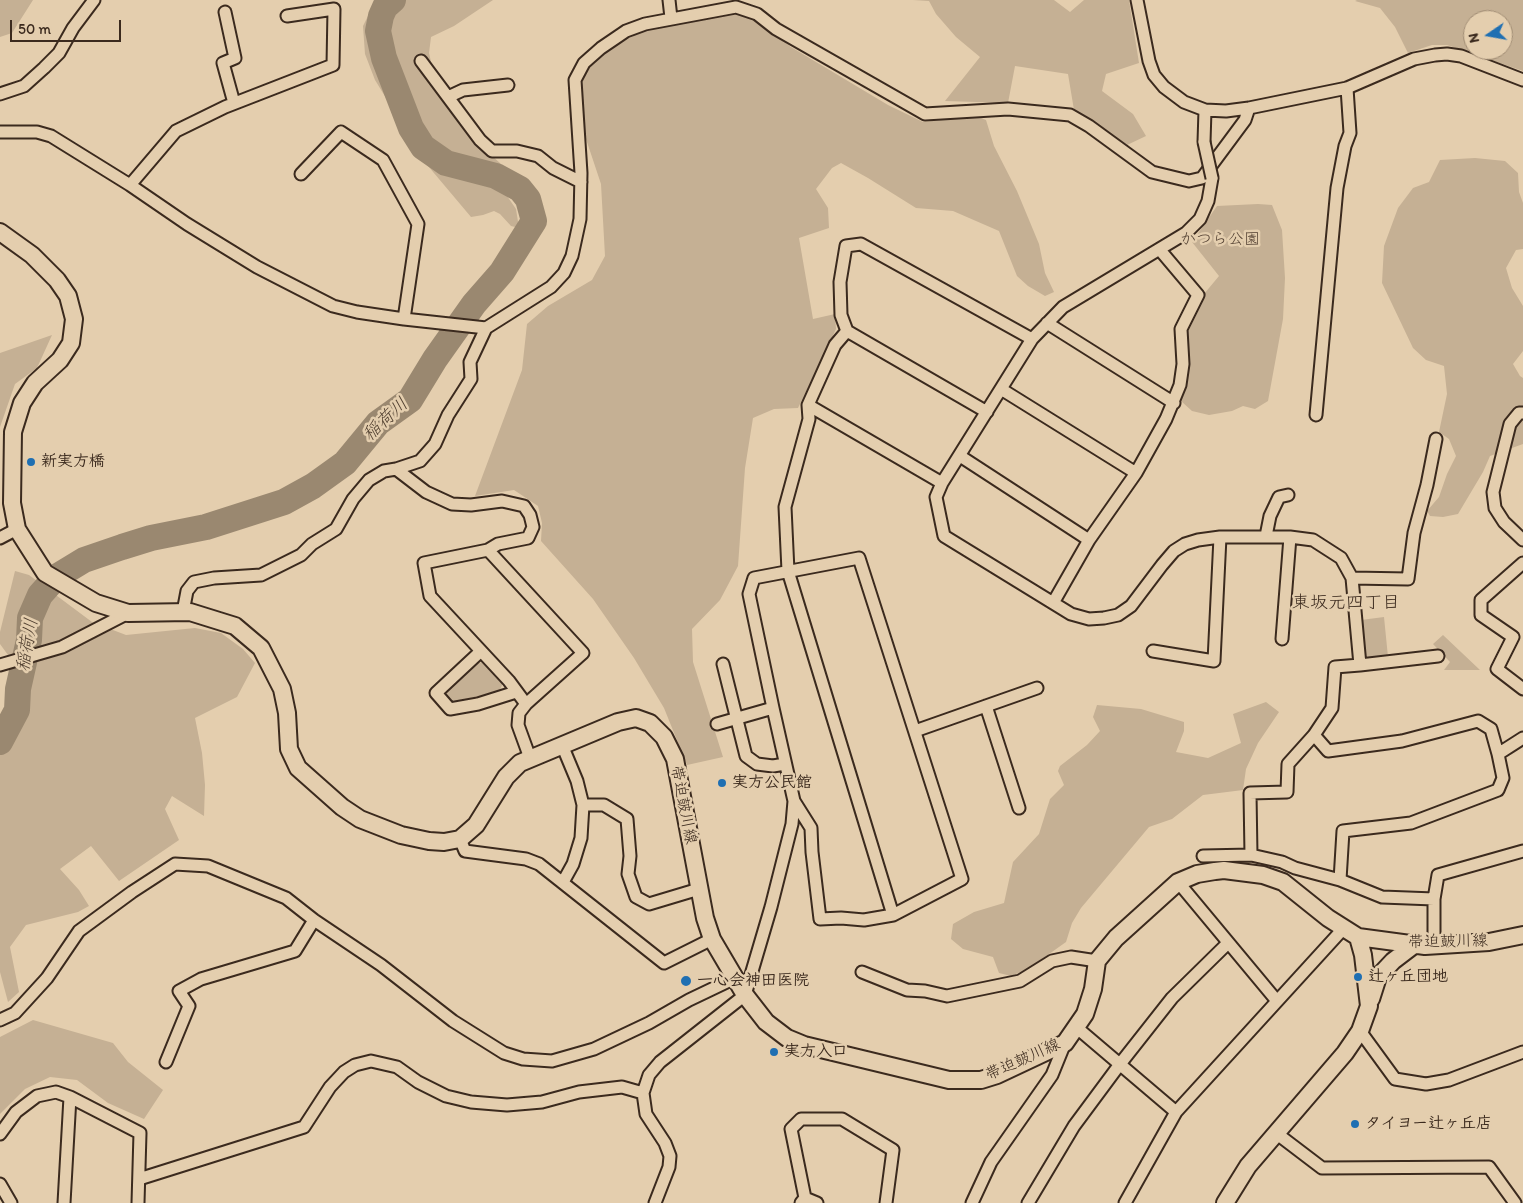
<!DOCTYPE html>
<meta charset="utf-8">
<style>
body{margin:0}
#map{position:relative;width:1523px;height:1203px;overflow:hidden;background:#e4ceae;font-family:Itim,sans-serif}
canvas{display:block}
.north{position:absolute;left:1463px;top:10px;width:50px;height:50px;box-sizing:border-box;background:#e4ceae;border:1px solid #a08c74;border-radius:50%;rotate:258deg;font-size:14px;font-weight:700;line-height:20px;text-align:center;color:#3b2a1e}
.north::after{content:'';display:block;margin:auto;width:18px;height:22px;background:#1f6fb2;clip-path:polygon(50% 0,100% 100%,50% 72%,0 100%)}
.scale{position:absolute;left:10px;top:20px;width:111px;height:22px;box-sizing:border-box;border:2px solid #3b2a1e;border-top:0;padding-left:6px;font-size:15px;line-height:18px;white-space:nowrap;color:#3b2a1e;-webkit-text-stroke:4px #e4ceae;paint-order:stroke}
</style>
<div id="map">
<canvas width="1523" height="1203"></canvas>
<div class="north">N</div>
<div class="scale">50 m</div>
</div>
<script>
const ctx = document.querySelector('canvas').getContext('2d');
ctx.lineJoin = 'round';
function paint(path, color) {
  ctx.fillStyle = color;
  ctx.fill(path, 'evenodd');
}
function shape(rows) {
  const path = new Path2D();
  for (const r of rows) {
    path.moveTo(r[0], r[1]);
    for (let i = 2; i < r.length; i += 2) path.lineTo(r[i], r[i + 1]);
  }
  return path;
}
function strokePath(path, color, width, dash) {
  ctx.strokeStyle = color;
  ctx.lineWidth = width;
  ctx.lineCap = dash ? 'butt' : 'round';
  ctx.setLineDash(dash || []);
  ctx.stroke(path);
}
function write(font, color, halo, rows, align = 'center') {
  ctx.font = font + ' Itim,"Klee One",sans-serif';
  ctx.lineWidth = 5;
  ctx.setLineDash([]);
  ctx.textBaseline = 'middle';
  ctx.strokeStyle = halo;
  ctx.fillStyle = color;
  for (const [text, x, y, turn = 0] of rows) {
    ctx.save();
    ctx.translate(x, y);
    ctx.rotate((+turn || 0) * Math.PI / 180);
    ctx.textAlign = isNaN(turn) ? turn : align;
    if (halo) ctx.strokeText(text, 0, 0);
    ctx.fillText(text, 0, 0);
    ctx.restore();
  }
}
const green = shape([
 [0,0,33,0,12,33,0,37],
 [376,0,493,0,454,26,431,37,429,53,438,92,453,115,476,141,501,164,505,193,516,209,519,228,511,226,500,214,494,211,483,215,471,217,407,141,397,116,375,80,365,54,363,26],
 [913,0,1054,0,1070,12,1084,0,1129,0,1139,63,1106,74,1102,91,1133,114,1146,136,1127,145,1074,110,1068,74,1015,66,1008,103,945,101,980,57,956,37,936,14,929,1],
 [1357,0,1523,0,1523,71,1447,45,1432,45,1408,53,1395,27,1380,8,1355,1],
 [1473,20,1503,20,1503,50,1473,50],
 [736,12,758,21,791,47,888,105,923,122,976,116,986,120,994,146,1017,191,1039,244,1045,273,1054,292,1045,296,1028,286,1017,276,999,231,953,211,916,208,868,178,841,163,832,168,816,189,828,208,829,228,799,238,813,319,835,314,836,329,798,408,774,409,753,418,745,468,738,566,720,600,692,629,693,662,723,757,687,765,664,708,634,658,593,599,541,541,542,523,538,506,514,490,475,496,522,370,527,324,548,306,592,280,605,256,601,184,585,136,578,81,586,68,604,52,646,29],
 [1475,158,1505,161,1518,173,1519,192,1523,203,1523,249,1516,250,1506,268,1512,288,1523,306,1523,351,1513,364,1520,376,1523,378,1523,444,1490,456,1483,472,1458,514,1443,517,1430,516,1427,511,1439,497,1447,474,1456,456,1449,439,1439,432,1447,394,1444,366,1426,360,1413,348,1382,283,1384,246,1398,208,1413,188,1429,182,1440,160],
 [1258,204,1272,205,1282,230,1285,278,1283,319,1268,401,1255,409,1243,406,1232,411,1209,415,1192,411,1181,401,1188,370,1186,330,1204,294,1219,276,1192,242,1217,206],
 [52,335,37,368,15,384,0,427,0,353],
 [15,571,29,575,92,622,126,635,195,628,221,633,243,649,255,663,237,697,195,718,202,753,205,785,204,816,172,796,165,809,179,840,119,881,91,846,60,869,79,890,89,906,78,912,26,925,10,947,19,992,8,1002,0,972,0,728,16,690,14,671,8,655,0,644,0,632],
 [1384,617,1388,657,1369,659,1365,655,1361,620],
 [1443,635,1480,670,1444,670,1450,662,1433,644],
 [482,662,503,683,499,692,451,702,446,697,446,690,476,664],
 [1266,702,1279,712,1258,743,1246,769,1243,790,1203,795,1172,819,1149,827,1081,908,1072,923,1066,942,1028,969,1011,976,999,973,993,957,963,949,951,939,953,924,974,912,1004,903,1013,862,1039,834,1050,799,1064,785,1058,771,1060,766,1087,745,1100,731,1093,717,1097,705,1141,709,1184,722,1184,731,1176,752,1208,758,1241,743,1233,714],
 [33,1020,113,1043,128,1062,163,1090,144,1119,108,1103,77,1080,50,1077,25,1089,0,1114,0,1037]
]);
const river = shape([
 [0,742,17,710,18,689,29,640,30,618,40,595,56,577,84,560,122,547,151,538,206,527,284,502,313,486,345,463,378,423,410,400,435,359,474,304,502,272,534,221,528,199,520,189,496,176,446,163,423,147,411,128,384,58,378,31,381,16,385,7,393,0]
]);
const street = shape([
 [669,0,671,18],
 [1137,0,1149,61,1154,75,1164,87,1184,102,1205,110,1226,111,1249,108,1347,88,1414,59,1435,55,1447,54,1461,56,1523,80],
 [225,12,235,58,223,63,234,103],
 [421,61,480,140,492,151,517,151,538,156,553,168,581,182],
 [0,94,24,86,44,68,59,53,73,28,94,0],
 [448,97,463,90,508,85],
 [0,132,37,132,51,136,130,185,187,224,257,267,333,306,357,312,404,319,486,328,551,287,564,273,572,256,580,219,581,173,575,80,584,63,601,48,626,31,645,24,736,7,757,14,776,29,925,114,1008,109,1070,115,1089,126,1152,172,1189,181,1202,178,1245,120,1249,108],
 [1204,142,1205,110],
 [301,174,341,132,383,160,418,224,404,319],
 [1212,178,1208,201,1200,219,1186,233,1063,307,1032,339,942,483,936,497,944,536,1071,614,1089,619,1104,618,1118,615,1131,606,1162,565,1174,551,1185,544,1198,540,1220,537,1290,537,1313,540,1341,558,1352,578,1360,665,1335,667,1332,708,1314,735,1328,751,1402,741,1478,721,1491,729,1498,754],
 [130,185,176,131,225,107,333,65,334,9,287,16],
 [1047,323,1174,403],
 [847,331,987,412],
 [1001,389,1136,473],
 [808,405,942,483],
 [1523,413,1519,413,1510,424,1493,492,1495,508,1504,522,1523,540],
 [1316,415,1337,188,1345,146,1350,133,1347,88],
 [960,456,1089,540],
 [396,469,426,492,452,504,471,505,502,501,524,506,530,515,533,527,528,538,498,544,488,550],
 [1266,536,1270,516,1279,497,1288,495],
 [0,538,17,529],
 [1523,563,1481,600,1481,615,1513,637,1497,669,1523,689],
 [1352,578,1408,579,1414,533,1427,485,1436,439],
 [1053,603,1089,540,1136,473,1166,419,1180,385,1183,364,1181,329,1198,295,1160,250],
 [183,612,187,591,194,582,214,578,261,575,301,555,312,544,336,529,353,499,369,480,384,471,396,469,420,461,435,444,448,415,471,379,470,362,486,328],
 [1282,639,1290,537],
 [481,651,436,693,450,709,478,704,516,692],
 [1153,651,1214,661,1220,537],
 [723,664,746,756,757,764,773,766,785,764],
 [0,665,62,647,128,613],
 [1360,665,1438,656],
 [526,704,509,681,430,596,424,563,488,550,583,653,526,704,519,713,518,725,530,758],
 [986,706,1019,808],
 [717,724,773,708],
 [915,731,1037,688],
 [562,745,577,781,583,805,581,838,573,864,563,882],
 [583,805,604,805,627,819,630,856,628,874,636,897,649,904,699,889],
 [460,839,465,851,526,859,539,864,664,963,712,939],
 [1251,855,1250,793,1287,792,1288,764,1314,735],
 [1203,856,1251,855,1282,862,1295,868,1340,880,1343,831,1411,823,1498,790,1503,778,1498,754,1523,738],
 [1340,880,1382,897,1434,899,1434,946],
 [1178,882,1277,1001],
 [1434,899,1438,875,1523,851],
 [893,915,788,571,785,507,809,419,808,405,835,345,847,331,841,315,840,282,846,246,861,244,1032,339],
 [862,972,907,990,925,991,947,996,1020,981,1052,961,1071,957,1097,961],
 [0,1020,15,1013,47,978,79,931,132,892,175,864,208,866,286,898,314,920,381,965,453,1021,504,1053,523,1059,552,1061,594,1049,649,1023,689,1000,735,978],
 [1076,1027,1176,1112],
 [1360,1031,1395,1079,1426,1084,1449,1080,1523,1052],
 [166,1062,189,1006,179,991,201,979,295,951,314,920],
 [1276,1133,1322,1168,1489,1167,1515,1203],
 [0,1134,16,1112,37,1096,56,1092,70,1097,140,1133,138,1203],
 [139,1179,304,1127,330,1087,344,1072,355,1065,371,1061,397,1067,418,1082,446,1096,471,1102,507,1105,542,1102,579,1092,622,1087,643,1093],
 [0,1184,11,1203],
 [805,1198,791,1129,801,1119,842,1119,893,1150,886,1203],
 [64,1203,70,1097],
 [655,1203,669,1167,670,1156,665,1143,646,1114,643,1093,649,1075,660,1062,745,995,771,907,792,824,794,801,773,708,749,594,754,578,859,558,962,879,893,915,864,920,841,918,820,919,812,852,811,828,794,801],
 [801,1203,805,1198,817,1203],
 [972,1203,991,1162,1052,1075,1065,1043],
 [1028,1203,1074,1126,1120,1064,1172,998,1228,943],
 [1125,1203,1176,1112,1343,929]
]);
const secondary = shape([
 [0,232,32,255,57,280,68,296,74,319,71,343,60,360,35,383,22,403,13,432,12,503,17,529,45,573,96,603,128,613,190,612,235,626,261,648,282,689,287,713,289,749,298,768,342,807,360,819,401,835,429,841,444,842,460,839,476,825,506,777,520,763,618,722,636,718,650,723,664,737,675,759,705,918,712,939,745,995,766,1022,787,1038,804,1045,949,1080,981,1080,997,1075,1065,1043,1085,1014,1093,989,1097,961,1116,938,1178,882,1197,874,1215,871,1224,870,1263,875,1283,882,1328,918,1358,937,1425,946,1489,942,1523,935],
 [1371,999,1378,977,1393,961,1414,945],
 [1225,1203,1248,1166,1345,1053,1360,1031,1369,1006,1363,955,1358,937]
]);
const streetBridge = shape([
 [1204,142,1212,178]
]);
const markers = [
 [31,462,5,"#1f6fb2"],
 [722,783,5,"#1f6fb2"],
 [1358,977,5,"#1f6fb2"],
 [686,981,6,"#1f6fb2"],
 [774,1052,5,"#1f6fb2"],
 [1355,1124,5,"#1f6fb2"]
];
const parkNames = [
 ["かつら公園",1220,240]
];
const poiNames = [
 ["新実方橋",41,462],
 ["実方公民館",732,783],
 ["辻ヶ丘団地",1368,977],
 ["一心会神田医院",697,981],
 ["実方入口",784,1052],
 ["タイヨー辻ヶ丘店",1365,1124]
];
const streetNames = [
 ["帯迫皷川線",683,805,79],
 ["帯迫皷川線",1448,942,-1],
 ["帯迫皷川線",1023,1060,-24]
];
const waterNames = [
 ["稲荷川",386,420,-43],
 ["稲荷川",28,645,-80]
];
const neighbourhoodNames = [
 ["東坂元四丁目",1346,603]
];
paint(green, '#c5b094');
strokePath(river, '#9a8870', 26);
strokePath(street, '#3b2a1e', 15);
strokePath(secondary, '#3b2a1e', 20);
strokePath(street, '#e4ceae', 11);
strokePath(secondary, '#e4ceae', 16);
strokePath(streetBridge, '#3b2a1e', 15, []);
strokePath(streetBridge, '#e4ceae', 11);
for (const [x, y, r, color] of markers) {
  const dot = new Path2D();
  dot.arc(x, y, r, 0, 2 * Math.PI);
  ctx.fillStyle = color;
  ctx.fill(dot);
  strokePath(dot, '#e4ceae', 2);
}
write('16px', '#503e30', '#e4ceae', parkNames);
write('bold 16px', '#3b2a1e', '#e4ceae', poiNames, 'left');
write('16px', '#3b2a1e', '#e4ceae', streetNames);
write('italic 18px', '#4e3d2e', '#e4ceae', waterNames);
write('18px', '#3b2a1e', '#e4ceae', neighbourhoodNames);
</script>
